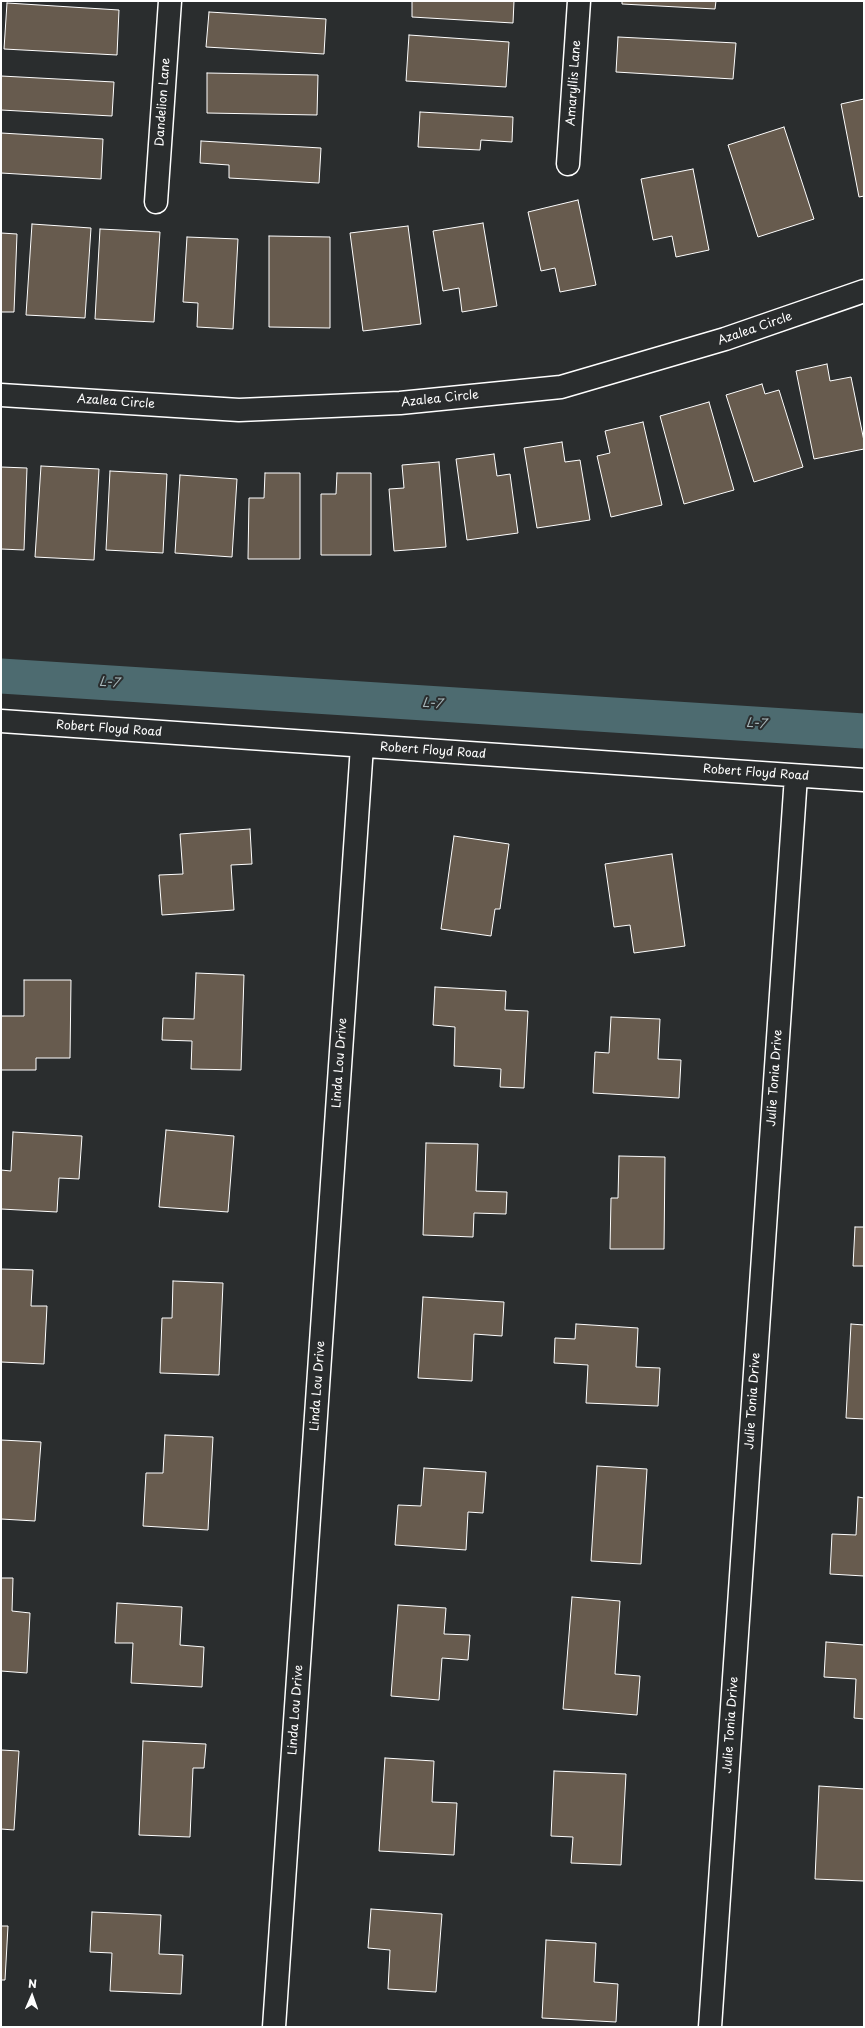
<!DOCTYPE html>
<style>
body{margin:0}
#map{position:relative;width:865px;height:2028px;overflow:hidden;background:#2a2d2e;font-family:"Playpen Sans",sans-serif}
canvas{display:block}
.frame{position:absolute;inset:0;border:2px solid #fff;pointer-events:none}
.north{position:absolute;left:12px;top:1976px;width:40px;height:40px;-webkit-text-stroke:3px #2a2d2e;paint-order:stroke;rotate:2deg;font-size:11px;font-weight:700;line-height:16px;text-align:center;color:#fff}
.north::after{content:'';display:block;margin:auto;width:14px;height:18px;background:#fff;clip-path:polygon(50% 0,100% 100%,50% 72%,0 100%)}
</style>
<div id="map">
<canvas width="865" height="2028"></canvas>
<div class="frame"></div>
<div class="north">N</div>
</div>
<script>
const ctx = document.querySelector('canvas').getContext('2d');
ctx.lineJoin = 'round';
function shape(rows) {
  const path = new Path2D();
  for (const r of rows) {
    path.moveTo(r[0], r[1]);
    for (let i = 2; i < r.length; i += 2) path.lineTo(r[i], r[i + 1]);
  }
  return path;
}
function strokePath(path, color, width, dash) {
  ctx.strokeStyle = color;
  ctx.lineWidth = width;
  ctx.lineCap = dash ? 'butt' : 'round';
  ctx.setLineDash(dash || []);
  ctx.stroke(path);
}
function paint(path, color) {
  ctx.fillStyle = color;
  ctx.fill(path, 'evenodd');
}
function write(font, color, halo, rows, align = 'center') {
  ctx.font = font + ' "Playpen Sans",sans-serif';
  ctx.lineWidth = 4;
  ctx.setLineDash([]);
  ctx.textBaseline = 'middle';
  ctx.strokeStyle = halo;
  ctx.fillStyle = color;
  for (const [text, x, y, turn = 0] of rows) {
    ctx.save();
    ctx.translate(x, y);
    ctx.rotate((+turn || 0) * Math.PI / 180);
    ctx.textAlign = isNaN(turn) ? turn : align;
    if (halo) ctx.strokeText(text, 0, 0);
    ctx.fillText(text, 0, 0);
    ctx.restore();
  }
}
const canal = shape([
 [1,676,864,731]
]);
const building = shape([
 [412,1,514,1,513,23,412,17,412,1],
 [622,1,716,1,715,9,622,4,622,1],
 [7,3,119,10,117,55,4,49,7,3],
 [209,12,326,19,324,54,206,47,209,12],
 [409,35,509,42,506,87,406,81,409,35],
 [618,37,736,43,733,79,616,72,618,37],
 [207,73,318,75,317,115,207,113,207,73],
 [1,76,114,82,112,116,1,110,1,76],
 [864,99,864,196,859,197,841,104,864,99],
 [420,112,513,117,512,142,481,140,480,150,418,147,420,112],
 [784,127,814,219,758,237,728,145,784,127],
 [1,133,103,139,101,179,1,173,1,133],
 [201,141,321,148,319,183,229,178,229,165,200,163,201,141],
 [693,169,709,250,676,257,672,236,653,240,641,179,693,169],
 [578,200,596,285,560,292,555,268,541,271,528,212,578,200],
 [483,223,497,306,462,312,459,288,443,291,433,231,483,223],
 [32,224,91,228,85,318,26,315,32,224],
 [408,226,421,324,363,331,350,233,408,226],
 [100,229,160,232,154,322,95,319,100,229],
 [1,233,17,234,14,312,1,312,1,233],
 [269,236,330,237,330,328,269,327,269,236],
 [187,237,238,239,233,329,197,327,198,303,183,302,187,237],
 [827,364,830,381,851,377,864,441,864,449,814,459,796,371,827,364],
 [762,384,765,394,779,390,803,467,754,482,726,395,762,384],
 [709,402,734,490,684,504,660,416,709,402],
 [643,422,662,505,611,517,597,456,610,453,605,431,643,422],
 [562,442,565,462,580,460,590,520,537,528,524,448,562,442],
 [494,454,497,476,510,474,518,533,467,540,456,459,494,454],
 [439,462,446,547,394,551,389,489,404,488,402,465,439,462],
 [41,466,99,469,94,560,35,557,41,466],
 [1,467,27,468,24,550,1,549,1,467],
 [110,471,167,474,163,553,106,550,110,471],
 [265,473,300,473,300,559,248,559,249,498,264,498,265,473],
 [337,473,371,473,371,555,321,555,321,494,336,494,337,473],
 [180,475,237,479,232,557,175,553,180,475],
 [250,829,252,864,231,865,234,910,162,915,159,875,183,874,180,834,250,829],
 [454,836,509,844,500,909,495,909,491,936,441,929,454,836],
 [672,854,685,946,634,953,630,925,614,927,605,864,672,854],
 [196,973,244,975,241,1070,191,1069,192,1041,162,1040,163,1018,194,1019,196,973],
 [24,980,71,980,70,1058,36,1058,36,1070,1,1070,1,1016,24,1016,24,980],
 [435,987,506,991,505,1010,528,1011,524,1088,500,1087,501,1069,454,1066,455,1027,433,1025,435,987],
 [611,1017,660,1019,658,1059,681,1060,679,1098,593,1093,595,1052,609,1053,611,1017],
 [166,1130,234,1136,228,1212,159,1207,166,1130],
 [13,1132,82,1136,79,1179,59,1178,57,1212,1,1209,1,1170,11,1171,13,1132],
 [426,1143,478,1144,476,1191,507,1192,506,1214,474,1213,473,1237,423,1235,426,1143],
 [619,1156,665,1157,664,1249,610,1249,611,1198,618,1198,619,1156],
 [855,1227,864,1227,864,1266,853,1266,855,1227],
 [1,1269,33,1270,31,1306,47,1306,44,1364,1,1362,1,1269],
 [173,1281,223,1283,219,1375,160,1373,162,1318,172,1318,173,1281],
 [423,1297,504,1302,502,1336,474,1334,472,1381,418,1378,423,1297],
 [576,1324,638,1328,636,1367,660,1368,658,1406,586,1403,588,1365,554,1363,555,1338,575,1339,576,1324],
 [851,1324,864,1325,864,1419,846,1418,851,1324],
 [165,1435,213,1437,208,1530,143,1526,146,1473,163,1473,165,1435],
 [1,1440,41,1442,35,1521,1,1519,1,1440],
 [597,1466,647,1469,641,1564,591,1561,597,1466],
 [424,1468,486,1472,483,1513,468,1512,466,1550,395,1545,398,1505,421,1506,424,1468],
 [858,1497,864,1498,864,1576,830,1574,832,1534,856,1535,858,1497],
 [1,1578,13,1578,12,1611,30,1613,27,1673,1,1671,1,1578],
 [572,1597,620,1601,615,1674,640,1676,637,1715,563,1709,572,1597],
 [117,1603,182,1607,180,1645,204,1647,202,1687,131,1683,133,1643,115,1643,117,1603],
 [398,1605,446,1608,444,1634,470,1635,468,1660,442,1658,439,1700,391,1696,398,1605],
 [826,1642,864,1645,864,1719,854,1718,856,1679,824,1677,826,1642],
 [143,1741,206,1744,204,1768,193,1768,190,1837,139,1835,143,1741],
 [1,1750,19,1751,14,1830,1,1829,1,1750],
 [385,1758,434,1761,432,1802,457,1803,454,1855,379,1851,385,1758],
 [554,1771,626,1774,621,1865,571,1863,573,1837,551,1836,554,1771],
 [819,1786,864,1789,864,1881,815,1879,819,1786],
 [371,1909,442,1914,436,1992,388,1989,390,1950,368,1948,371,1909],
 [92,1912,161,1915,159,1954,183,1955,181,1994,110,1991,112,1953,90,1952,92,1912],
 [1,1926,8,1926,5,1980,1,1980,1,1926],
 [546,1940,596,1943,594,1982,618,1984,616,2022,542,2018,546,1940]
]);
const street = shape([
 [568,164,579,1],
 [156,202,170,1],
 [1,395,239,410,400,403,561,387,725,339,864,291],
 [1,721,864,780],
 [274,2027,362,746],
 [710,2027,796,776]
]);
const streetNames = [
 ["Amaryllis Lane",574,83,-86],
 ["Dandelion Lane",163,102,-86],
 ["Azalea Circle",755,329,-19],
 ["Azalea Circle",440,399,-6],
 ["Azalea Circle",116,402,4],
 ["Robert Floyd Road",109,729,4],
 ["Robert Floyd Road",433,751,4],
 ["Robert Floyd Road",756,773,4],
 ["Linda Lou Drive",340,1063,-86],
 ["Julie Tonia Drive",775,1078,-86],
 ["Linda Lou Drive",318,1386,-86],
 ["Julie Tonia Drive",753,1401,-86],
 ["Linda Lou Drive",296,1710,-86],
 ["Julie Tonia Drive",731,1725,-86]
];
const waterNames = [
 ["L-7",109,683,4],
 ["L-7",432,704,4],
 ["L-7",756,724,4]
];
strokePath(canal, '#4d6b70', 35);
paint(building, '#675b4e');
strokePath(building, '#fff', 1);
strokePath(street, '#fff', 25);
strokePath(street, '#2a2d2e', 22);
write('12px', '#fff', '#2a2d2e', streetNames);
write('italic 13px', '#a6b5b8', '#2a2d2e', waterNames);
</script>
